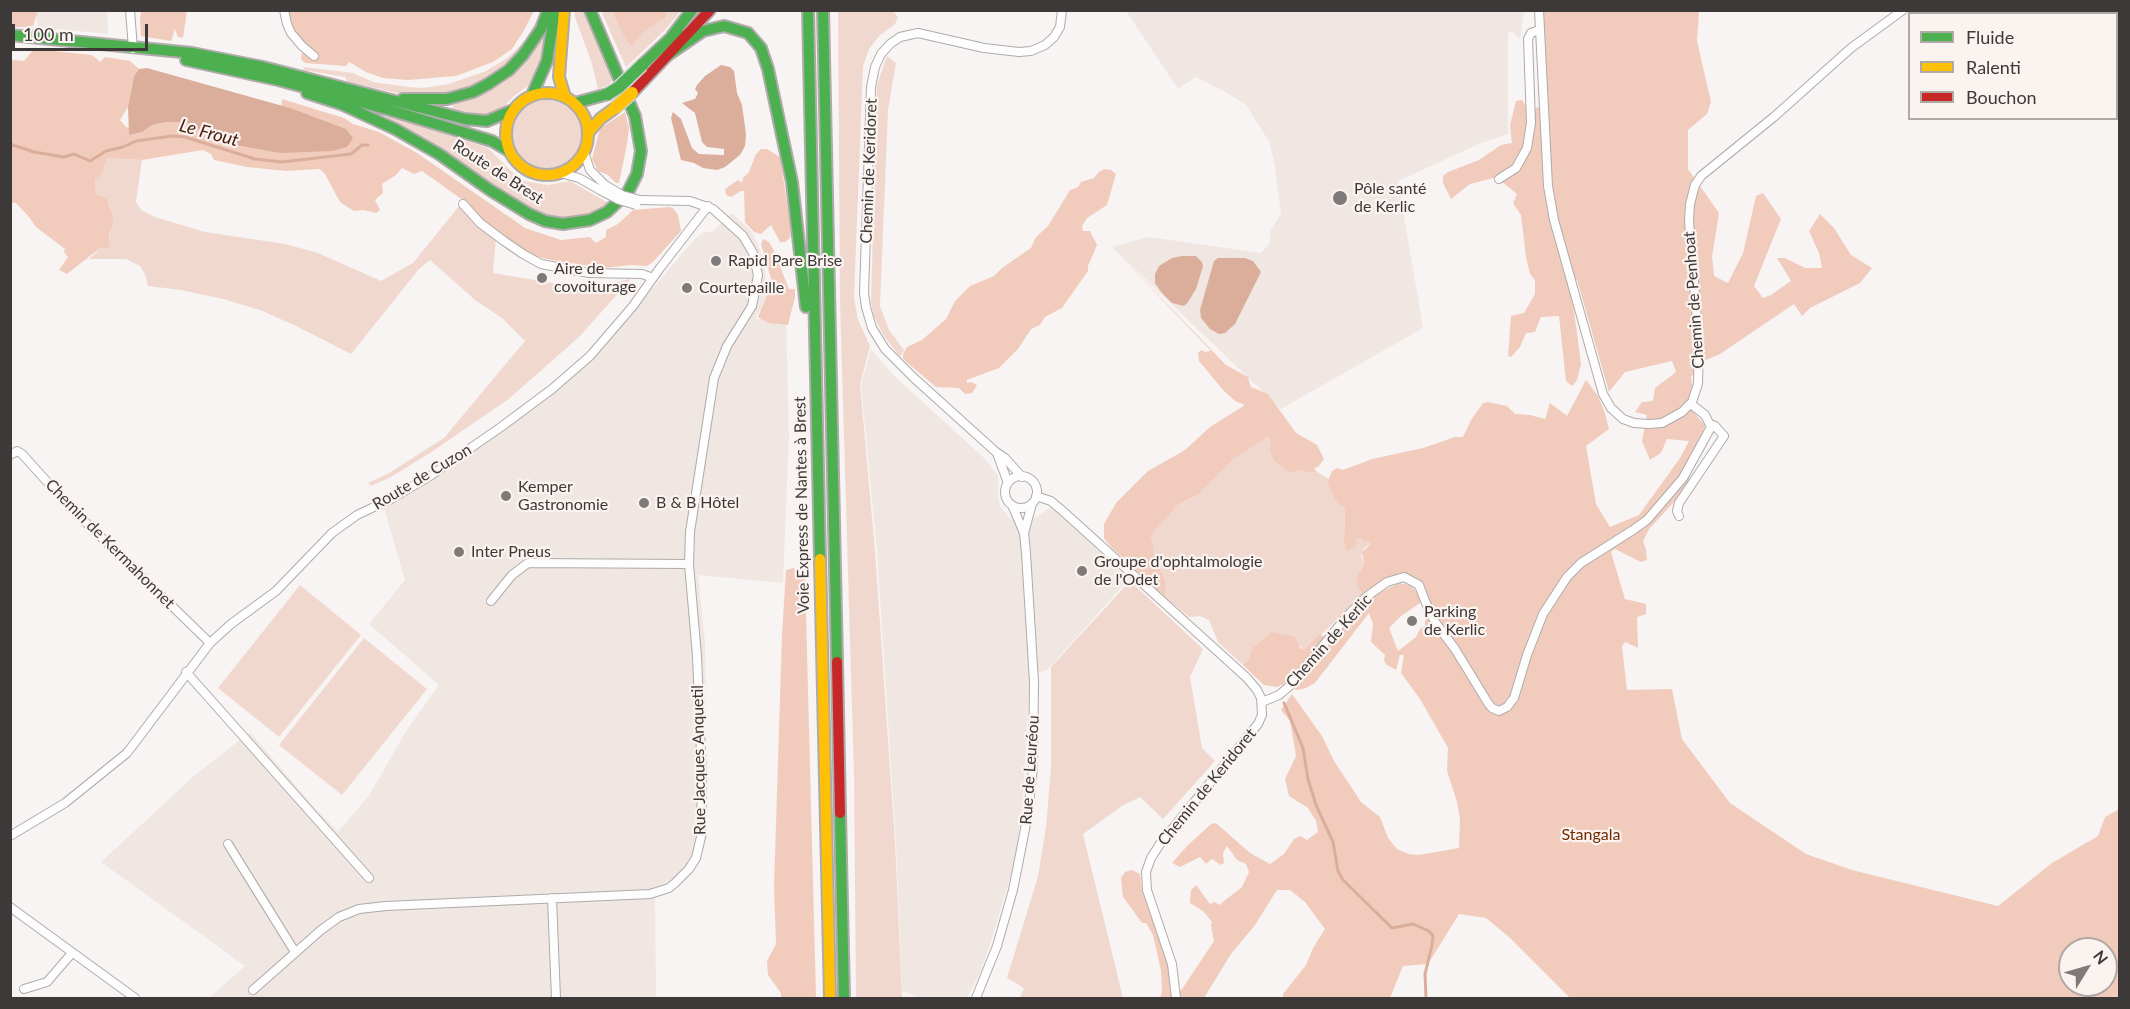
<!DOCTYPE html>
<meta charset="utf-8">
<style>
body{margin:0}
#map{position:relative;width:2130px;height:1009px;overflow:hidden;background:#f8f4f3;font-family:Lato,sans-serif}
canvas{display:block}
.frame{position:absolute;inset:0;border:12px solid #3c3938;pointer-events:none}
.legend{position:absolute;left:1908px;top:12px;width:210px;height:108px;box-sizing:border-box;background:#fbf3f0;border:2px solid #afa9a6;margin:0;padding:8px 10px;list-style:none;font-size:18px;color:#3c3938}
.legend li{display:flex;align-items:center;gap:12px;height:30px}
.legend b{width:30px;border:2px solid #afa9a6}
.north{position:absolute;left:2058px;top:937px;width:60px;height:60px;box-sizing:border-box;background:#fbf3f0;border:2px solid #afa9a6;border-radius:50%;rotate:53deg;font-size:16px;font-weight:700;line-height:24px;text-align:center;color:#3c3938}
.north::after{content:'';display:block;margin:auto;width:21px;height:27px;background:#7e7a79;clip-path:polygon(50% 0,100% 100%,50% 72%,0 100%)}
.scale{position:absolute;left:12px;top:24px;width:136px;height:27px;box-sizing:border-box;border:3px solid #3c3938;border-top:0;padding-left:8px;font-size:18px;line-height:21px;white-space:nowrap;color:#3c3938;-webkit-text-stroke:4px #fbf3f0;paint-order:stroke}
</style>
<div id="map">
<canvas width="2130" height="1009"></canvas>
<div class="frame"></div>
<ul class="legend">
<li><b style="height:8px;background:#4caf50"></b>Fluide</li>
<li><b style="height:8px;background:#ffc107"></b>Ralenti</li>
<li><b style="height:8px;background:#c62828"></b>Bouchon</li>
</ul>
<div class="north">N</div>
<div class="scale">100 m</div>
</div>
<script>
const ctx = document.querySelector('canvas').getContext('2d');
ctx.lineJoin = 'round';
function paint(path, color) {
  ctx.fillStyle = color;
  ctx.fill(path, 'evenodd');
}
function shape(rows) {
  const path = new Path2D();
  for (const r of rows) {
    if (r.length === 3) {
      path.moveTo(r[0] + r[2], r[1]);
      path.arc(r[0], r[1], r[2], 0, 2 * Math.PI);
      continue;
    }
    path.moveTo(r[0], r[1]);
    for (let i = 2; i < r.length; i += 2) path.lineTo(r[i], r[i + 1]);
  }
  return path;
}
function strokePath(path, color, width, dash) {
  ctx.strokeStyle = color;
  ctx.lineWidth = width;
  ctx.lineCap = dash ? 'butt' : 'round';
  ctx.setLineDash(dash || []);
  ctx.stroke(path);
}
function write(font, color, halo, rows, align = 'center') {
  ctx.font = font + ' Lato,sans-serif';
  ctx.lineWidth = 4.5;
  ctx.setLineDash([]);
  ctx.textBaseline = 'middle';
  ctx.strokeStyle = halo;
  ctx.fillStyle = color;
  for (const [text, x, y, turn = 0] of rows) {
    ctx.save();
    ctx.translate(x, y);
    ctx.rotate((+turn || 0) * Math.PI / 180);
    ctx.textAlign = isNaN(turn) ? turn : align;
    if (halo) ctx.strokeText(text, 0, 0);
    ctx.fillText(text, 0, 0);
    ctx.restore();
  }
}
const built = shape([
 [36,11,112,11,107,11,108,34,38,27],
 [1126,11,1524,11,1520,39,1511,31,1508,33,1508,134,1479,144,1398,181,1423,328,1281,409,1112,247,1149,237,1261,253,1270,243,1270,231,1281,214,1275,168,1270,143,1246,105,1227,93,1196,77,1178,89],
 [732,213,752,232,765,261,766,293,762,306,755,319,786,319,789,435,783,583,698,575,705,642,707,837,700,859,685,881,672,890,655,897,656,998,209,998,245,966,101,862,194,776,250,732,313,806,338,832,370,794,406,731,439,685,369,624,405,580,384,508,430,481,532,409,592,360,693,241,702,233,713,231],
 [871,349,892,374,984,458,998,476,998,498,1000,506,1010,519,1035,518,1051,507,1129,579,1047,670,1030,675,1022,815,1013,868,993,935,981,971,967,998,921,998,902,991,896,842,877,551,861,385]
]);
const green = shape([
 [542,11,544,11,533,37,498,75,454,95,406,95,352,83,347,81,345,77,303,70,304,67,353,73,373,82,409,87,423,88,449,84,486,71,506,59,525,41],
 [574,11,586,11,614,78,608,85,598,89,592,64,575,17],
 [601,11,681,11,664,31,626,67],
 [838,11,893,11,898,17,895,24,879,36,869,49,863,66,854,298,858,320,870,346,860,384,875,551,895,841,902,998,856,998,854,776,840,301],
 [546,30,541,57,532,83,514,96,500,111,493,114,479,114,452,109,453,104,474,98,511,75,533,50,542,32],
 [887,56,896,63,888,110,880,306,889,330,904,350,900,357,884,336,874,317,871,302,877,85],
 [547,134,34],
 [388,112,447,135,488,148,516,176,524,181,548,185,570,181,610,204,587,217,563,219,534,212,521,205,426,140,385,120],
 [107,158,142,160,136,202,141,210,155,217,205,232,285,244,318,253,381,281,413,263,460,205,496,238,493,273,589,289,630,279,630,280,580,336,510,398,430,453,391,477,371,486,368,483,389,473,444,438,525,341,502,318,475,300,430,260,419,269,351,354,296,326,260,310,223,299,181,290,148,286,145,274,140,266,126,259,89,259,100,248,110,248,109,233,114,224,110,205,96,193,95,180,102,174],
 [1267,436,1272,440,1271,445,1300,470,1307,473,1317,472,1329,479,1327,483,1337,503,1345,508,1344,543,1362,538,1364,542,1369,541,1371,544,1364,548,1361,556,1364,565,1357,576,1356,584,1362,594,1306,650,1271,632,1252,648,1249,659,1243,665,1218,642,1209,620,1200,616,1189,617,1165,597,1165,580,1156,561,1151,535,1179,504,1199,494,1235,458],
 [1130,581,1203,649,1190,677,1202,748,1215,761,1163,819,1140,797,1122,806,1083,834,1123,998,1020,998,1024,988,1007,978,1038,876,1046,827,1051,768,1051,667],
 [300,585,361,635,279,737,218,688],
 [364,638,427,689,342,795,279,745]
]);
const forest = shape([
 [664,10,667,13,666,17,646,30,631,46,625,38,612,11],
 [10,11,38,10,38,11,33,26,29,27,11,27],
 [141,11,187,11,183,38,178,37,175,29,171,41,141,36,140,20],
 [286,11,534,11,523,32,512,49,493,62,456,76,408,80,383,78,366,72,349,62,346,66,305,63,301,59,303,45,294,34],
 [1543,11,1699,11,1697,41,1711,102,1707,114,1688,130,1688,169,1719,213,1712,257,1714,276,1728,283,1743,253,1756,196,1763,193,1781,219,1754,286,1763,298,1771,295,1791,281,1777,258,1785,258,1805,268,1822,268,1819,253,1809,231,1820,214,1834,228,1851,255,1872,268,1860,283,1810,308,1802,316,1794,304,1720,354,1706,360,1691,377,1693,390,1687,405,1705,425,1686,489,1649,529,1643,542,1646,549,1647,560,1641,562,1615,549,1611,552,1625,599,1646,604,1646,614,1637,617,1638,648,1625,642,1622,646,1627,690,1672,689,1682,739,1730,803,1806,854,1852,870,1998,906,2052,863,2098,836,2105,817,2119,809,2119,998,1570,998,1509,937,1486,918,1459,914,1428,964,1403,966,1390,998,1283,998,1283,994,1306,965,1313,948,1325,929,1305,902,1290,890,1277,890,1255,925,1231,954,1204,998,1160,998,1162,992,1161,971,1153,935,1146,923,1142,923,1123,897,1121,878,1125,872,1132,870,1140,874,1142,891,1168,962,1176,994,1182,989,1214,941,1211,926,1212,922,1203,911,1190,903,1191,890,1196,885,1210,904,1215,902,1219,905,1242,887,1249,872,1246,864,1237,860,1227,846,1223,853,1224,863,1221,865,1212,859,1206,864,1200,857,1180,867,1172,863,1187,846,1211,824,1216,823,1250,853,1270,864,1284,854,1294,839,1300,836,1307,840,1318,832,1316,821,1308,808,1289,796,1285,779,1296,756,1290,721,1281,710,1292,694,1322,736,1334,761,1361,802,1380,817,1388,838,1397,849,1409,854,1418,855,1459,848,1460,819,1457,802,1447,771,1448,748,1420,699,1401,673,1404,655,1400,655,1396,670,1387,665,1384,661,1385,655,1371,642,1373,624,1369,613,1315,683,1306,688,1298,690,1293,689,1304,674,1301,667,1294,674,1290,681,1277,687,1264,685,1243,665,1249,659,1252,648,1271,632,1295,637,1300,648,1305,649,1320,634,1331,642,1363,604,1377,594,1399,583,1409,585,1415,590,1421,600,1420,603,1401,616,1389,628,1398,651,1416,637,1420,629,1425,626,1425,621,1429,615,1429,605,1425,589,1416,577,1401,573,1381,581,1362,594,1356,584,1357,576,1364,565,1362,552,1371,544,1369,541,1364,542,1361,538,1356,540,1356,546,1347,551,1344,543,1345,508,1337,503,1327,483,1332,471,1337,468,1343,470,1372,459,1423,448,1455,437,1463,437,1471,420,1483,403,1488,402,1507,406,1515,414,1530,415,1545,419,1550,403,1567,416,1586,380,1598,396,1604,410,1609,429,1586,446,1596,504,1610,527,1639,515,1680,458,1689,441,1667,439,1661,453,1650,460,1642,441,1647,415,1635,412,1642,402,1653,401,1655,388,1676,372,1672,361,1625,372,1609,392,1577,280,1568,280,1574,311,1581,364,1577,380,1572,386,1566,381,1559,316,1541,317,1535,332,1526,333,1520,347,1511,357,1508,356,1511,316,1524,313,1535,294,1535,280,1530,274,1526,257,1521,215,1513,203,1517,194,1501,181,1493,178,1470,184,1451,199,1443,183,1443,176,1448,172,1479,160,1501,145,1512,143,1510,125,1516,101,1522,100,1527,108,1547,107],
 [2070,949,2106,949,2106,985,2070,985],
 [34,49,92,55,100,62,105,57,130,61,139,69,134,76,128,107,120,120,126,127,141,132,152,125,166,122,189,123,214,141,281,108,282,99,344,118,353,124,379,132,417,153,525,228,561,240,590,237,596,243,606,237,606,230,618,224,633,210,669,207,673,208,678,215,681,231,653,262,647,266,632,265,603,268,563,262,531,256,520,248,480,217,467,203,422,171,414,174,402,168,396,175,382,184,383,193,375,200,380,210,376,213,363,210,354,211,340,202,325,174,320,169,286,171,247,167,214,160,211,154,203,150,142,160,107,158,102,174,95,180,96,193,99,196,106,198,112,212,114,224,109,233,110,248,100,248,67,274,59,270,68,257,64,252,65,249,36,227,29,217,16,203,11,202,11,60,24,61],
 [625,112,629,128,627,144,619,183,616,183,608,175,598,171,592,159,599,132,602,127],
 [761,149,767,149,780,157,791,228,790,238,785,242,780,242,771,225,761,234,754,232,745,222,744,191,741,191,731,197,726,195,725,189,738,180,742,183,743,178,749,172,756,154],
 [1104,169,1111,170,1116,174,1107,205,1087,218,1082,226,1083,231,1090,231,1097,245,1088,266,1088,271,1062,308,1045,317,1040,325,1031,329,1018,349,999,368,967,380,967,383,971,382,977,385,972,393,965,394,959,388,936,387,903,359,903,354,907,347,922,340,946,319,955,301,970,286,994,276,1002,268,1031,248,1036,237,1048,226,1070,190,1078,187,1081,182,1094,178,1099,172],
 [763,239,769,242,773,249,789,289,795,289,795,297,788,325,768,323,758,317,772,282,761,244],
 [1112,247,1226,365,1248,377,1251,387,1268,394,1296,433,1317,445,1324,459,1318,467,1314,468,1317,472,1307,473,1300,470,1291,473,1274,460,1270,451,1271,440,1267,437,1235,458,1199,494,1179,504,1151,535,1156,561,1165,580,1165,597,1110,546,1104,538,1104,524,1116,503,1148,471,1185,450,1210,427,1245,405,1235,401,1223,390,1199,361,1198,353,1201,350,1205,352,1211,351],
 [793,568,805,573,816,998,781,998,781,993,768,975,767,961,776,944,774,887,782,635,786,570]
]);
const water = shape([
 [721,65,730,67,734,71,737,93,742,105,746,134,745,146,740,155,725,167,717,170,703,168,694,163,681,160,671,118,673,112,681,119,692,148,699,154,724,155,724,149,707,147,702,142,695,113,682,103,695,99,698,93,695,89,697,85,705,76],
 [147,68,290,108,346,129,353,138,347,147,332,151,280,153,214,141,189,123,166,122,152,125,142,132,129,135,128,107,134,76,139,69],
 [1182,256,1196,256,1202,262,1203,266,1196,289,1188,302,1184,306,1172,303,1161,292,1155,283,1155,274,1159,266,1172,258],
 [1218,258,1245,258,1253,261,1261,272,1235,324,1225,333,1219,334,1210,329,1201,318,1200,310,1214,261]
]);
const stream = shape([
 [10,144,34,152,64,157,74,154,90,161,106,151,123,147,136,141,172,136,185,137,255,159,282,162,351,154,362,145,368,145],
 [1284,703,1303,748,1308,779,1316,805,1333,842,1338,871,1343,880,1392,928,1413,924,1429,931,1433,936,1432,945,1425,974,1426,998]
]);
const street = shape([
 [130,10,133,49],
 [284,10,287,24,291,33,302,46,314,56],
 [1539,10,1548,186,1554,220,1603,394,1611,408,1623,419,1634,423,1649,424,1662,423,1682,412,1692,402,1698,384,1699,345,1689,221,1690,204,1695,185,1701,176,1775,116,1851,48,1903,10],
 [584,152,590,170,605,185],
 [560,173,579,178,600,190],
 [1499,179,1516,168,1527,148,1531,123,1528,39,1531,33,1539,30],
 [463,204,480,223,504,241,523,254,541,264,589,273,642,274,653,278],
 [997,453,1008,483],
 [10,455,17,451,22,454,69,506,210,643],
 [1021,492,16],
 [1022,477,1005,458,996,452,914,378,885,349,872,328,866,307,864,293,871,87,875,67,881,54,890,44,900,37,918,33,984,48,1019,52,1031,51,1045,45,1054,37,1060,27,1062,10],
 [1036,496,1051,501,1065,513,1247,678,1257,690,1261,698,1262,715,1258,724,1160,844,1151,858,1146,872,1147,890,1172,964,1176,998],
 [1679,516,1677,511,1679,503,1724,436,1715,426,1710,424],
 [1024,533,1032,504],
 [491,601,512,575,528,563,689,564],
 [186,672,369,878],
 [1262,702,1279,695,1292,684,1347,616,1366,597,1387,582,1404,577,1419,585,1425,601,1435,622,1455,649,1488,703,1492,708,1499,711,1507,707,1514,698,1527,655,1543,614,1567,577,1581,563,1633,530,1647,520,1683,478,1711,427,1705,415,1691,404],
 [10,836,65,803,127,753,210,643,231,624,276,591,332,533,357,515,391,499,430,476,501,427,552,389,590,356,633,306,660,268,708,206],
 [228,844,295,952],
 [552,898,556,998],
 [10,907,135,998],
 [24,989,47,982,72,953],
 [253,990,321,930,339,917,359,909,386,906,650,894,669,888,675,883,689,869,696,858,701,837,702,779,697,656,689,564,690,532,714,378,727,346,752,306,758,275,753,253,743,236,713,209,690,201,640,200],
 [976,998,997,946,1013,890,1028,814,1033,767,1034,682,1026,553,1024,533,1012,505]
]);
const fast = shape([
 [808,10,820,559],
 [823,10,837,662],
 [10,35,192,53,263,67,465,119,487,121,513,110],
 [672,36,692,10],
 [668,55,703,31,724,26,748,33,761,48,768,69,792,182,806,307],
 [186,60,278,80,390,110,492,141,509,151],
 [642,65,678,31],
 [307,93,341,104,395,129,439,154,490,190,529,214,545,221,563,224,590,220,607,212,628,192,637,174,641,151,635,116,590,10],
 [532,95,547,61,555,10],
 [403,99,447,99,473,92,488,84,509,70,523,55,541,29,548,10],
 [575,103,608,94],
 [840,813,844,998]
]);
const slow = shape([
 [564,10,559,77,565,97],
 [547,134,41],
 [588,133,600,119,615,108],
 [820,559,830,998]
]);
const jam = shape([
 [632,93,710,10],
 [837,662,840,813]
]);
const streetBridge = shape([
 [605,185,622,195,640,200],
 [600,190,619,200,636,205]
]);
const fastBridge = shape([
 [608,94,619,87,642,65]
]);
const slowBridge = shape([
 [615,108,632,93]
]);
const markers = [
 [1340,198,8,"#7e7a79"],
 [716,261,6,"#7e7a79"],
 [542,278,6,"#7e7a79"],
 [687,288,6,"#7e7a79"],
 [506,496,6,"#7e7a79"],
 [644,503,6,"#7e7a79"],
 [459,552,6,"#7e7a79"],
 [1082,571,6,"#7e7a79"],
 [1412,621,6,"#7e7a79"]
];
const streetNames = [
 ["Chemin de Keridoret",869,171,-88],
 ["Route de Brest",498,172,33],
 ["Chemin de Penhoat",1694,300,-94],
 ["Route de Cuzon",422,477,-31],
 ["Voie Express de Nantes à Brest",802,505,-91],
 ["Chemin de Kermahonnet",110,544,45],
 ["Chemin de Kerlic",1329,641,-48],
 ["Rue Jacques Anquetil",699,760,-91],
 ["Rue de Leuréou",1030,770,-86],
 ["Chemin de Keridoret",1207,787,-51]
];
const poiNames = [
 ["Pôle santé",1354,189],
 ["de Kerlic",1354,207],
 ["Rapid Pare Brise",728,261],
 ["Aire de",554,269],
 ["covoiturage",554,287],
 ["Courtepaille",699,288],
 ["Kemper",518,487],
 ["Gastronomie",518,505],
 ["B & B Hôtel",656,503],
 ["Inter Pneus",471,552],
 ["Groupe d'ophtalmologie",1094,562],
 ["de l'Odet",1094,580],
 ["Parking",1424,612],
 ["de Kerlic",1424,630]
];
const parkNames = [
 ["Stangala",1591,835]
];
const waterNames = [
 ["Le Frout",209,133,15]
];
paint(built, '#f0e6e2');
paint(green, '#f0d8cf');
paint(forest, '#f1ccbd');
paint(water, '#dbae9c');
strokePath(stream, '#dbae9c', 3);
strokePath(street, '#aeabaa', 10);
strokePath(fast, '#aeabaa', 14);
strokePath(slow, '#aeabaa', 14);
strokePath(jam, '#aeabaa', 14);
strokePath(street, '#fefdfd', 8);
strokePath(fast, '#4caf50', 10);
strokePath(slow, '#ffc107', 10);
strokePath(jam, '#c62828', 10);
strokePath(streetBridge, '#aeabaa', 10, []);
strokePath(fastBridge, '#d2d0cf', 15, []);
strokePath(slowBridge, '#d2d0cf', 15, []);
strokePath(streetBridge, '#fefdfd', 8);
strokePath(fastBridge, '#4caf50', 12);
strokePath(slowBridge, '#ffc107', 12);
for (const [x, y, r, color] of markers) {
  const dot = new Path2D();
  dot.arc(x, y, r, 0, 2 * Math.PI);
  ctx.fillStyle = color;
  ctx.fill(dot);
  strokePath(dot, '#fbf3f0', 2);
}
write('16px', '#3c3938', '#fbf3f0', streetNames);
write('16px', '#3c3938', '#fbf3f0', poiNames, 'left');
write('16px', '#732a00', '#fbf3f0', parkNames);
write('italic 18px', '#441c09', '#fbf3f0', waterNames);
</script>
